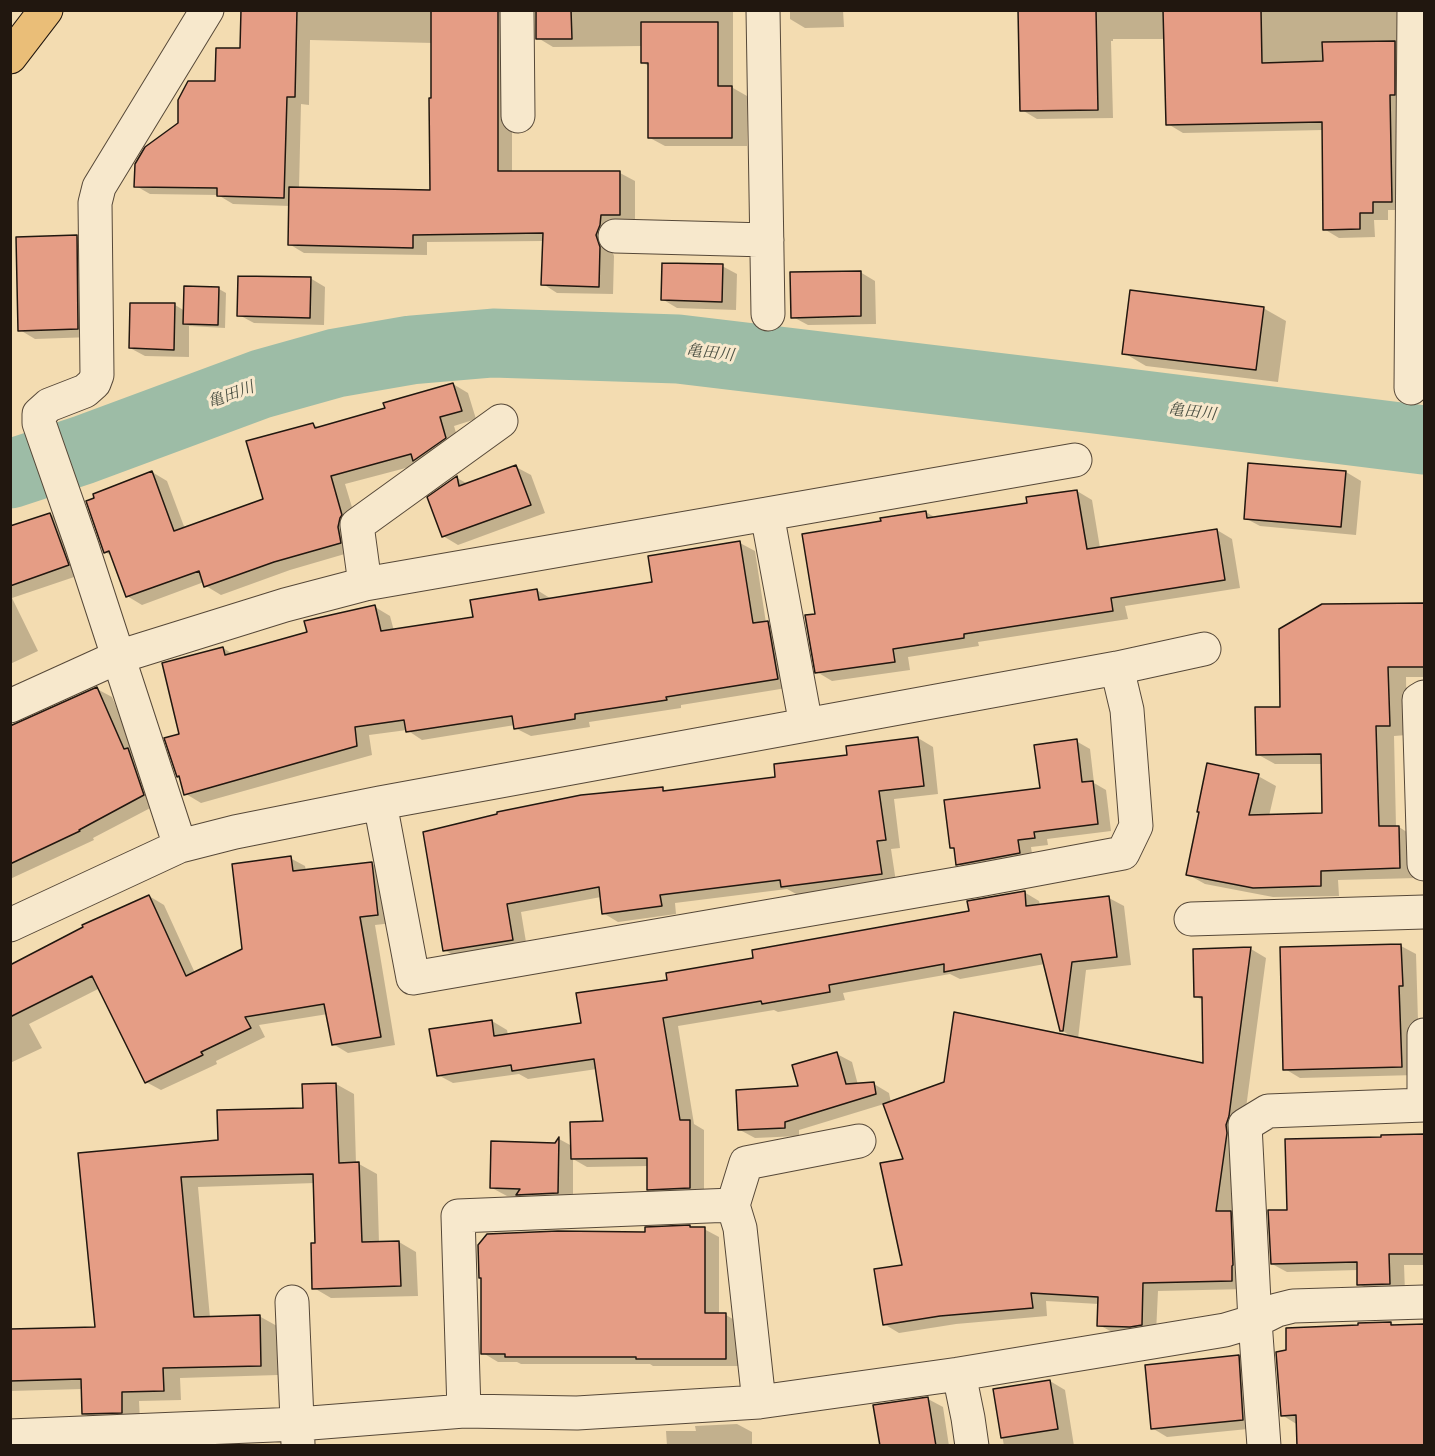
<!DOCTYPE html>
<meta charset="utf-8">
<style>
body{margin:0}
#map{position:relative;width:1435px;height:1456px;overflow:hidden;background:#f3dcb1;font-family:"Libre Caslon Text",serif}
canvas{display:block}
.frame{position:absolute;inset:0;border:12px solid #21170f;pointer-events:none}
</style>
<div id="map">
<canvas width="1435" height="1456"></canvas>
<div class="frame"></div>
</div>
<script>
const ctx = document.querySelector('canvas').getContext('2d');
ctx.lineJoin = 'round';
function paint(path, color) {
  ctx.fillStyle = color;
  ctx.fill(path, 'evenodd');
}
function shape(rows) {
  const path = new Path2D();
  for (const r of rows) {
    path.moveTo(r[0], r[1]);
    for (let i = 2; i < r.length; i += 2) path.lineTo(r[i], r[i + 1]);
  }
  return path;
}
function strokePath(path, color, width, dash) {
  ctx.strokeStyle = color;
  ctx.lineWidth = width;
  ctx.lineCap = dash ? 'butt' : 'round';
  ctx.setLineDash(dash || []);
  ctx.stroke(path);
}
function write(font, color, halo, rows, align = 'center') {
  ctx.font = font + ' "Libre Caslon Text","Noto Serif JP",serif';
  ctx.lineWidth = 6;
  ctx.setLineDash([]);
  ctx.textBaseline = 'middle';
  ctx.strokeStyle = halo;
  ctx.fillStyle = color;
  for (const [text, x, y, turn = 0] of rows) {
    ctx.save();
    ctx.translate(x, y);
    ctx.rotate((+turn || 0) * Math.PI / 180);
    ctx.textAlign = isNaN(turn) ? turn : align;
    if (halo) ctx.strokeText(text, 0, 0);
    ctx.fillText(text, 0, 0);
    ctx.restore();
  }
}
const shadow = shape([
 [242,10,512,10,512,173,620,173,635,181,635,223,610,244,614,256,613,294,557,293,543,284,544,241,427,242,427,255,304,253,289,244,290,206,233,204,218,195,150,194,136,186,179,123,216,83,241,50],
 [310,40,433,43,432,191,299,188,301,104,309,105],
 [537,10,733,10,733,88,747,96,747,146,665,146,650,138,650,67,642,62,642,46,553,47,538,38],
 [790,10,843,10,844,27,805,28,790,19],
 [1019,10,1412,10,1406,210,1388,210,1388,220,1374,220,1375,237,1339,238,1324,229,1323,130,1183,133,1168,124,1165,39,1113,39,1113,41,1111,41,1113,118,1037,119,1022,110],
 [76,236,91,245,92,337,35,339,20,330],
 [722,266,737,274,736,310,677,308,662,299],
 [860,272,875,281,876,324,808,325,793,317],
 [310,278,325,287,324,325,254,323,239,315],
 [219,289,226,293,225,328,189,326,189,357,145,356,130,348,175,305,185,311],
 [1263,308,1286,321,1278,382,1146,366,1124,353],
 [453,384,468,393,476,419,454,426,460,446,421,464,345,484,357,524,355,551,290,570,221,595,206,586,204,582,142,605,127,596,112,556,105,552,152,472,167,481,185,529,265,500,313,424,319,428,386,409],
 [516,467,531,475,545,513,458,545,443,536,457,478,468,484],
 [1346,472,1361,481,1356,535,1260,526,1245,518],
 [1077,491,1092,500,1100,548,1217,530,1232,539,1240,588,1125,606,1128,619,978,642,979,646,908,657,910,670,832,681,817,672,816,615,883,523,926,512,936,518,1028,504],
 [50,514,65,523,83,574,12,598,38,651,10,664,10,528],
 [740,543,755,551,766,623,783,631,793,687,681,705,681,708,589,722,590,727,531,736,515,728,515,725,422,740,407,730,369,735,372,755,201,803,186,794,181,778,178,776,181,735,223,648,233,654,309,633,375,607,390,616,394,631,474,618,537,590,553,600,654,583],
 [1424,604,1424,677,1406,677,1407,735,1394,736,1396,827,1399,827,1416,838,1417,878,1338,880,1339,896,1273,897,1205,884,1187,874,1258,776,1276,786,1269,816,1324,815,1323,764,1275,764,1257,754,1282,708],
 [97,689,112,697,158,804,93,838,94,840,10,879,10,728],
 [918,738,933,747,938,794,894,799,900,848,891,849,896,882,798,895,787,889,675,903,676,914,618,922,603,913,601,897,521,912,527,948,459,958,444,950,662,789,668,792,777,778,849,756],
 [1076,741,1090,749,1094,783,1106,790,1111,831,1047,839,1048,845,1031,847,1033,860,971,872,958,864,956,850,951,847,1041,790],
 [290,858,305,866,306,871,371,863,387,872,393,923,375,925,395,1045,348,1053,333,1044,328,1014,259,1025,265,1037,216,1061,217,1064,161,1090,146,1082,100,988,29,1024,42,1048,10,1063,10,967,149,896,164,905,195,973,244,949],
 [1024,892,1039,901,1040,906,1109,898,1124,906,1131,965,1086,970,1078,1039,1205,1065,1204,1001,1195,996,1194,950,1251,949,1266,958,1232,1213,1245,1221,1247,1289,1158,1291,1156,1333,1114,1333,1099,1325,1099,1304,1046,1301,1047,1316,956,1324,899,1333,884,1324,904,1266,905,1160,884,1104,799,1130,799,1136,755,1138,740,1130,800,1088,837,1054,852,1062,858,1085,874,1084,889,1093,891,1103,1074,1038,1061,1030,1045,964,960,979,950,974,843,993,845,1000,778,1012,774,1010,678,1026,694,1124,704,1130,704,1196,664,1197,649,1189,649,1166,587,1167,573,1159,573,1201,532,1203,521,1196,507,1196,492,1188,555,1144,559,1139,572,1146,605,1123,597,1069,528,1079,519,1074,453,1083,438,1075,492,1021,507,1030,508,1035,583,1024,669,981,755,959,970,912],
 [1401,946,1416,954,1418,1021,1416,1075,1300,1078,1285,1069],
 [336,1084,354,1094,356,1164,359,1164,377,1174,379,1243,399,1242,416,1252,418,1296,331,1298,314,1288,316,1245,315,1183,198,1187,210,1318,259,1316,277,1326,278,1375,180,1378,181,1400,139,1401,140,1422,101,1424,83,1413,82,1389,10,1391,10,1330,96,1328,80,1154,220,1142,305,1109],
 [1424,1136,1424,1265,1404,1265,1405,1292,1374,1293,1359,1284,1358,1270,1287,1272,1272,1264,1288,1211],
 [704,1229,719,1237,719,1315,726,1315,741,1324,741,1366,653,1366,650,1364,521,1364,517,1362,498,1362,483,1353,647,1233],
 [1391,1323,1396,1326,1298,1425,1282,1415],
 [1238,1357,1253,1366,1258,1428,1167,1437,1152,1428],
 [1050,1381,1065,1390,1074,1446,1004,1446,994,1391],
 [928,1399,943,1407,949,1446,882,1446],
 [737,1424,752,1432,752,1446,667,1446,666,1431,696,1431,695,1426]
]);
const river = shape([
 [10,474,83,450,261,384,336,363,411,350,493,343,678,349,1095,399,1424,440]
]);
const building = shape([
 [241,10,297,10,295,97,287,97,284,198,217,196,217,188,134,187,135,164,145,147,178,123,178,100,188,81,215,81,216,48,240,48,241,10],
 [431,10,498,10,498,171,620,171,620,215,601,215,600,225,596,235,600,247,599,287,541,285,543,233,413,235,413,248,288,245,289,187,430,190,429,98,431,98,431,10],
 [536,10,571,10,572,39,536,39,536,10],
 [1018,10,1096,10,1098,110,1020,111,1018,10],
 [1163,10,1261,10,1262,63,1323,61,1322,42,1395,41,1395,95,1390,95,1392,202,1373,202,1373,213,1360,213,1360,229,1323,230,1322,122,1166,125,1163,10],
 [641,22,718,22,718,86,732,86,732,138,648,138,648,63,641,63,641,22],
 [77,235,78,329,18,331,16,237,77,235],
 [662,263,723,264,722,302,661,300,662,263],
 [861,271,861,316,791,318,790,272,861,271],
 [238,276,311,277,310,318,237,316,238,276],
 [184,286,219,287,218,325,183,324,184,286],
 [1130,290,1264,307,1256,370,1122,354,1130,290],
 [130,303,175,303,174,350,129,348,130,303],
 [453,383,462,411,440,417,446,438,413,461,411,454,331,476,342,515,340,518,338,527,341,543,274,562,204,587,199,571,126,597,109,551,104,553,86,501,94,498,93,494,152,471,174,531,263,499,246,441,313,423,315,428,385,408,383,403,453,383],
 [1248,463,1346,471,1341,527,1244,519,1248,463],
 [516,465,531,505,442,537,427,497,457,476,459,486,516,465],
 [1077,490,1087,549,1217,529,1225,580,1111,598,1113,611,964,634,964,638,893,649,895,662,815,673,805,615,815,614,802,534,881,521,880,518,926,511,927,518,1027,503,1026,497,1077,490],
 [50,513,69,565,10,586,10,526,50,513],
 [740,541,753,623,768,621,778,679,666,697,667,700,575,714,575,719,514,729,512,716,406,732,404,720,355,727,357,746,184,795,179,776,177,777,164,738,179,734,162,663,223,647,225,655,307,632,304,621,375,605,381,631,473,617,470,600,537,589,539,600,652,582,648,556,740,541],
 [1425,603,1425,667,1388,667,1390,726,1376,726,1379,826,1399,826,1400,868,1321,871,1321,886,1253,888,1186,875,1199,812,1197,812,1207,763,1259,774,1249,815,1322,813,1321,754,1256,755,1255,707,1280,707,1279,629,1322,604,1425,603],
 [97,687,124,749,128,748,144,795,79,830,80,831,10,864,10,726,97,687],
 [918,737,924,786,879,791,886,840,877,841,882,874,781,887,780,880,660,895,662,906,602,914,599,887,507,904,513,940,443,951,423,832,497,814,497,812,581,795,663,787,663,791,775,777,774,764,847,755,846,746,918,737],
 [1077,739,1082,782,1093,781,1098,824,1034,832,1035,838,1018,840,1020,853,956,865,954,848,950,848,944,800,1040,788,1034,745,1077,739],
 [291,856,293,871,372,862,378,915,360,917,381,1037,332,1045,324,1004,245,1017,251,1028,201,1052,203,1055,145,1083,92,976,10,1017,10,965,83,927,82,925,149,895,186,976,242,949,232,864,291,856],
 [1025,891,1026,906,1109,896,1117,957,1072,962,1063,1031,1060,1031,1041,954,944,972,944,964,829,985,830,992,762,1004,761,1001,663,1018,680,1120,690,1120,690,1188,647,1190,647,1158,571,1159,570,1122,603,1121,594,1059,512,1071,511,1065,437,1076,429,1029,492,1020,494,1036,581,1023,576,993,667,980,666,973,753,958,752,950,969,911,967,901,1025,891],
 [1401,944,1403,986,1399,986,1402,1067,1283,1070,1280,947,1401,944],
 [1251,947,1229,1116,1226,1125,1227,1133,1216,1211,1231,1211,1233,1265,1232,1266,1232,1281,1143,1283,1142,1325,1130,1327,1097,1326,1098,1297,1031,1293,1033,1308,940,1316,883,1325,874,1269,902,1265,880,1163,903,1159,883,1104,944,1082,954,1012,1203,1063,1202,997,1194,997,1193,949,1251,947],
 [837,1052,846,1084,874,1082,876,1094,785,1122,785,1128,738,1130,736,1090,798,1086,792,1065,837,1052],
 [336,1083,339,1163,359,1162,362,1242,399,1241,401,1286,312,1289,311,1243,315,1243,313,1174,181,1177,194,1317,260,1315,261,1366,163,1368,164,1391,122,1392,122,1413,82,1414,81,1379,10,1381,10,1329,95,1327,78,1153,218,1140,217,1110,303,1108,302,1084,336,1083],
 [1425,1134,1425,1254,1389,1254,1390,1284,1357,1285,1357,1262,1271,1264,1268,1210,1287,1210,1285,1139,1381,1137,1381,1135,1425,1134],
 [559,1137,558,1193,516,1195,520,1189,490,1188,491,1141,555,1143,559,1137],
 [690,1225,690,1227,705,1227,705,1313,726,1313,726,1359,636,1359,636,1357,505,1357,505,1354,481,1354,481,1278,479,1278,478,1245,487,1234,558,1231,645,1232,645,1227,690,1225],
 [1391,1322,1391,1325,1425,1324,1425,1446,1297,1446,1296,1415,1281,1416,1276,1352,1286,1350,1286,1328,1358,1325,1358,1323,1391,1322],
 [1239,1355,1243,1420,1151,1429,1145,1365,1239,1355],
 [1050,1380,1058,1429,1001,1438,993,1389,1050,1380],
 [928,1397,936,1446,880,1446,873,1405,928,1397]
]);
const minor = shape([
 [517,10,518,116],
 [763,10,768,314],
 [615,236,767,240],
 [1411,388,1414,10],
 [767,514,1075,460],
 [365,584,357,525,501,421],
 [1424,697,1419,700,1424,864],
 [10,706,118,657,285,605,365,584,767,514,806,725],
 [380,803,413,978,979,880,1123,853,1136,826,1127,710,1117,668],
 [180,846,82,546,39,423,39,414,49,405,85,391,94,383,97,375,95,203,99,187,207,10],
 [1191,919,1424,912],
 [10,925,180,846,235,832,380,803,1117,668,1204,649],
 [1424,1105,1424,1035],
 [733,1205,746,1163,859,1141],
 [292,1302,298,1444],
 [959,1374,968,1418,972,1446],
 [464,1411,458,1216,733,1205,740,1228,759,1402],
 [10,1436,298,1424,464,1411,577,1413,759,1402,959,1374,1225,1330,1255,1321,1277,1310,1293,1306,1424,1302],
 [1264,1446,1255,1321,1245,1125,1268,1111,1424,1105]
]);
const trunk = shape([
 [10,57,46,10]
]);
const waterNames = [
 ["亀田川",710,353,7],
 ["亀田川",231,395,-20],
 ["亀田川",1192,412,7]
];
paint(shadow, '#0003');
strokePath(river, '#9dbca6', 69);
paint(building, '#e59d85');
strokePath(building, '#21170f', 1.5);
strokePath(minor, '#564838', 35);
strokePath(trunk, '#21170f', 35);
strokePath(minor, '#f7e8cc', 33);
strokePath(trunk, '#eabe78', 33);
write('italic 16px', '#4c5144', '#f7e8cc', waterNames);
</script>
